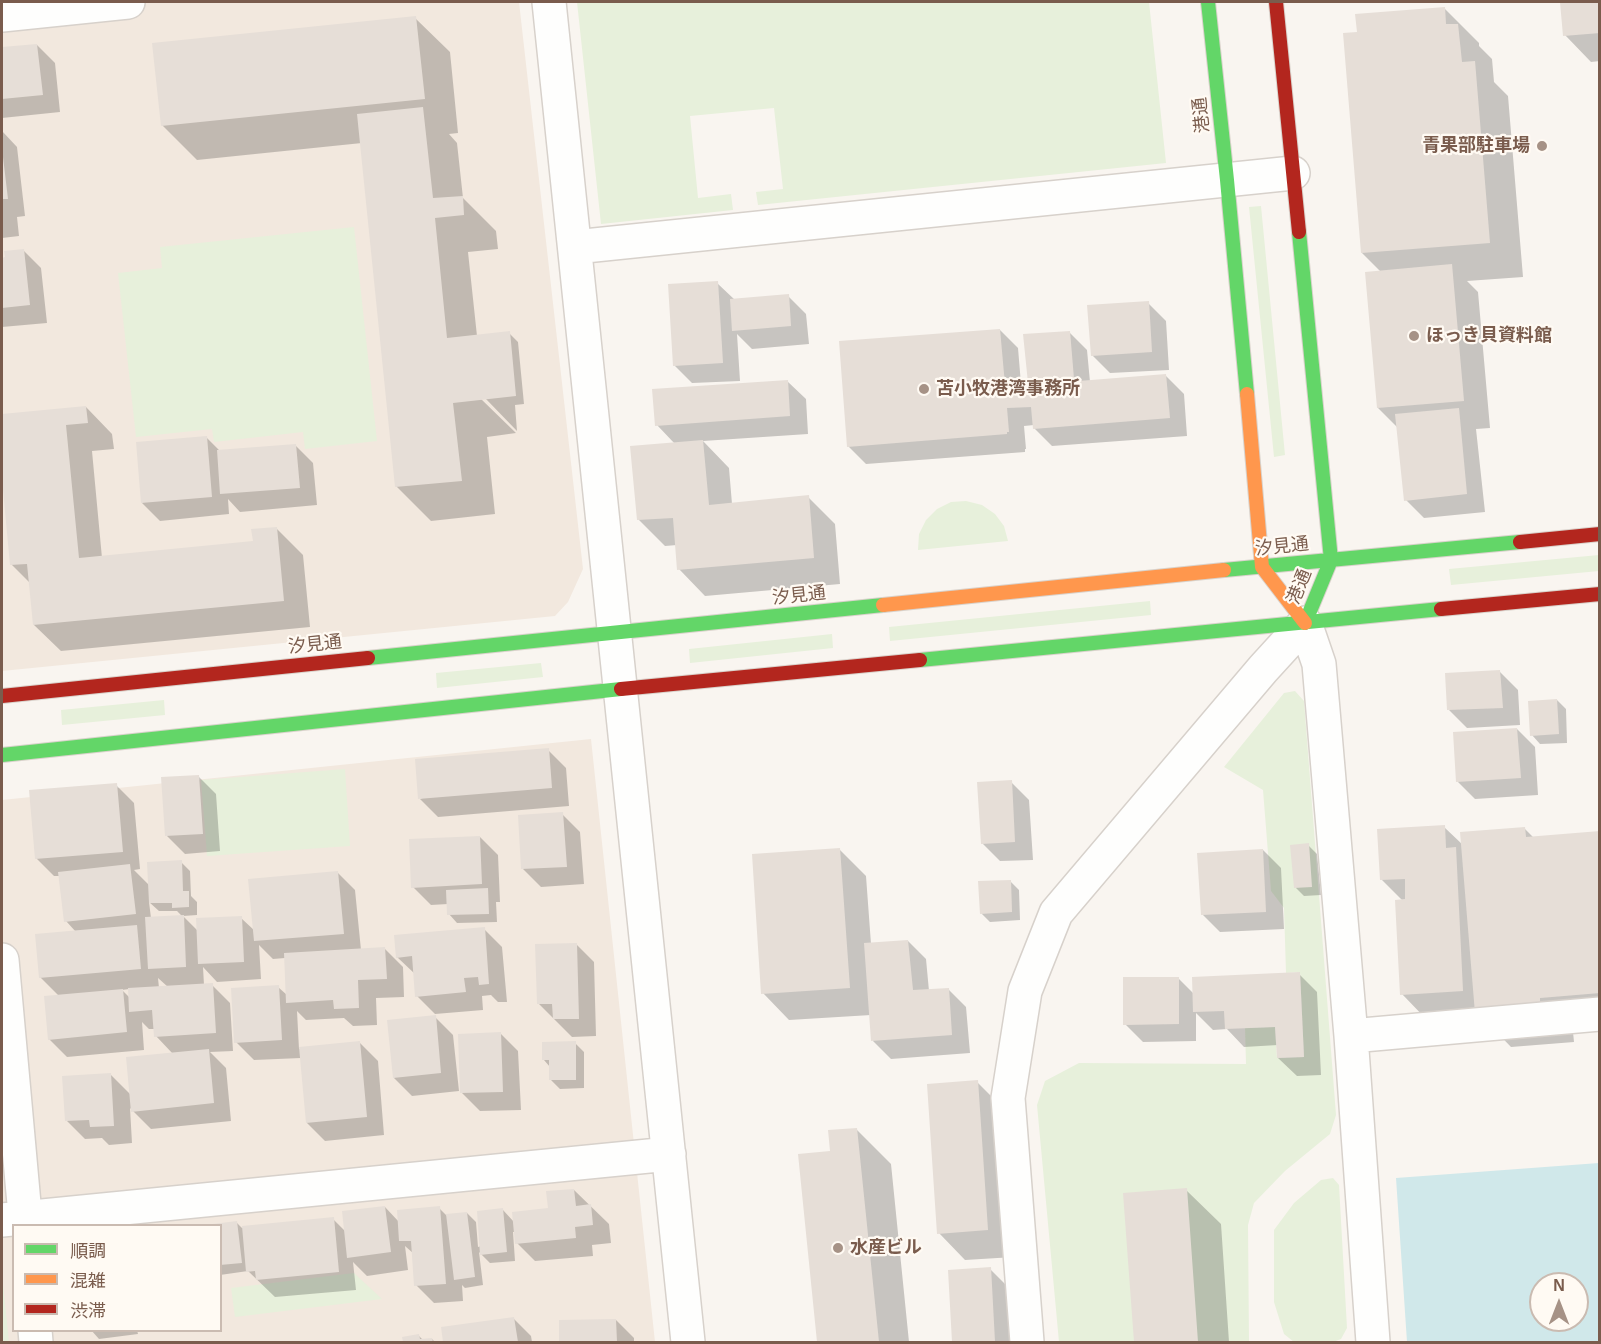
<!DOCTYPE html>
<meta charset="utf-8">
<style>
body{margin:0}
#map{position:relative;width:1601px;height:1344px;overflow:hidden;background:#f9f5f0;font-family:Helvetica,"Noto Sans JP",sans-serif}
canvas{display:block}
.frame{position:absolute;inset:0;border:3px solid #7a5c4d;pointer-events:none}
.legend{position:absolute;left:12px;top:1224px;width:210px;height:108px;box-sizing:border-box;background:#fffaf3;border:2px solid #cabbb1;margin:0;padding:8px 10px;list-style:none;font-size:18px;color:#7a5c4d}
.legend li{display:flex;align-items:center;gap:12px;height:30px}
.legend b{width:30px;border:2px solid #cabbb1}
.north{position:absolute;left:1529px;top:1272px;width:60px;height:60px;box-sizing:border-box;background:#fffaf3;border:2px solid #cabbb1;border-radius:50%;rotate:0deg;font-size:16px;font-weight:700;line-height:24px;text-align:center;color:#7a5c4d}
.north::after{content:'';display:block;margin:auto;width:21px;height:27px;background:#a69286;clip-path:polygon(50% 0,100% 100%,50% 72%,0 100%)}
</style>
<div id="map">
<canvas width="1601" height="1344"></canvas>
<div class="frame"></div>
<ul class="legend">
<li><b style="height:8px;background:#63d668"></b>順調</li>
<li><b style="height:8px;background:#ff974d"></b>混雑</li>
<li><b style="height:8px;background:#b3261e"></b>渋滞</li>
</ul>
<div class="north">N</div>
</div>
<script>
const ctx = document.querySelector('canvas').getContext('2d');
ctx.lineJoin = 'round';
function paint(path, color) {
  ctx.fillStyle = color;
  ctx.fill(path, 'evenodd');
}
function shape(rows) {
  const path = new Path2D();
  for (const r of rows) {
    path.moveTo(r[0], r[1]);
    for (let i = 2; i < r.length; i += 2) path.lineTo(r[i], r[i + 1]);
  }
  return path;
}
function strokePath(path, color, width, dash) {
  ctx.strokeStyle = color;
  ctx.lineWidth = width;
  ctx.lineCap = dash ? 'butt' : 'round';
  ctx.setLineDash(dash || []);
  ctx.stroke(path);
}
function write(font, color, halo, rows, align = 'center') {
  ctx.font = font + ' Helvetica,"Noto Sans JP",sans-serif';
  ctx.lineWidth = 4.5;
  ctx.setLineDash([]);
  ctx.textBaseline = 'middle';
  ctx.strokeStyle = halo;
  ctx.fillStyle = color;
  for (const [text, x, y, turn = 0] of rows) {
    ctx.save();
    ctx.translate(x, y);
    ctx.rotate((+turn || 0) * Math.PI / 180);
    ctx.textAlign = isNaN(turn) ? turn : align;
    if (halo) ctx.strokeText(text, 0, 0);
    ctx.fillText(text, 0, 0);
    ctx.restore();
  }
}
const residential = shape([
 [2,2,519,2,583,569,568,602,555,616,2,671],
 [591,739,655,1342,2,1342,2,800],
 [14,1226,220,1226,220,1330,14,1330]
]);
const green = shape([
 [577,2,1149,2,1166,163,758,205,756,192,783,189,774,108,690,116,698,198,731,194,733,210,601,224],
 [1261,206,1285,455,1274,457,1249,207],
 [354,227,377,441,305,449,303,432,214,442,212,429,136,437,118,273,162,268,160,247],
 [966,501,982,505,995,514,1004,526,1008,541,918,550,919,534,926,520,937,509,951,502],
 [1599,555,1599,571,1451,585,1449,569],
 [1150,601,1151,615,890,641,889,627],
 [832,634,833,648,690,663,689,649],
 [541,663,543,677,437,688,436,673],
 [1295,691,1304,701,1336,1115,1330,1134,1285,1171,1254,1203,1248,1225,1249,1342,1059,1342,1037,1105,1045,1081,1079,1063,1246,1064,1245,1028,1275,1027,1277,1058,1304,1057,1300,972,1286,973,1284,908,1271,891,1263,790,1224,767,1284,693],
 [164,700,165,715,62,725,61,710],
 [345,769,350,846,207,856,201,780],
 [1333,1178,1339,1185,1347,1328,1341,1339,1333,1342,1294,1342,1284,1334,1274,1302,1274,1230,1294,1203,1321,1180],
 [354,1273,382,1299,235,1317,231,1288],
 [2,1282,3,1284,9,1342,2,1342]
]);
const water = shape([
 [1599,1163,1599,1342,1407,1342,1396,1178],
 [1541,1284,1577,1284,1577,1320,1541,1320]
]);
const shadow = shape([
 [1562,2,1600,2,1600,61,1591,62,1565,35],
 [1444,8,1479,43,1479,46,1492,59,1494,82,1508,96,1523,277,1467,281,1478,292,1490,428,1476,429,1485,512,1424,518,1406,500,1398,428,1378,408,1381,272,1362,253,1358,33],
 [415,18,450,52,458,133,449,134,457,143,463,198,496,231,498,249,468,252,477,336,509,333,518,342,524,404,515,405,517,431,485,398,480,398,516,433,487,437,495,514,431,521,396,486,362,143,197,160,162,125],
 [37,45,55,63,60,112,2,118,2,49],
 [2,131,17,147,25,216,17,217,19,236,2,238],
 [23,250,41,268,47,323,2,327,2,259,7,259],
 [717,283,735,300,788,296,806,314,809,344,752,349,737,334,740,381,692,383,674,365],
 [1148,303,1166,321,1169,370,1110,373,1092,355],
 [1000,330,1018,348,1022,396,1031,395,1034,386,1029,382,1069,332,1087,350,1090,382,1166,376,1184,394,1187,436,1052,446,1034,428,1034,425,1024,426,1026,449,1025,449,1025,452,866,464,848,446],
 [787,381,806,399,808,434,703,441,729,468,732,504,808,497,835,524,840,584,705,596,679,569,677,545,665,546,638,519,675,444,657,425],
 [86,407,112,434,114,449,92,451,102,558,254,542,276,528,303,555,310,627,61,651,34,625,30,583,11,564,2,464,2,416],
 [206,437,220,451,295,445,313,463,317,505,240,512,228,499,229,514,160,521,142,503],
 [1500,672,1518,690,1520,725,1467,728,1449,710],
 [1557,700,1566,709,1567,743,1540,744,1532,735],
 [1517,729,1535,747,1538,795,1475,799,1457,781],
 [548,750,566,768,569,806,438,817,420,799],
 [198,776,216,794,220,851,185,854,167,836],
 [1011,782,1029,800,1033,860,1000,861,982,843],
 [116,785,134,803,140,869,134,870,149,885,181,862,190,871,191,896,197,902,197,915,183,916,198,931,241,918,255,931,337,872,355,890,361,950,385,949,403,967,404,997,376,998,377,1025,353,1026,344,1018,306,1020,297,1011,299,1049,360,1043,378,1061,384,1135,325,1141,307,1123,301,1058,254,1060,236,1042,278,987,287,995,285,958,273,959,259,945,261,979,217,982,203,967,204,985,212,985,230,1003,233,1051,210,1052,226,1068,231,1121,151,1129,130,1108,132,1143,109,1145,102,1138,85,1139,67,1121,111,1075,131,1095,173,1054,156,1036,155,1029,149,1029,142,1022,144,1050,67,1057,49,1039,59,996,40,977,76,932,66,921,60,876,54,876,36,858],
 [149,902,159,911,177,911,182,916,151,918],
 [158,978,168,987,159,988],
 [129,989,130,998,122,990],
 [562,814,580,832,584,884,541,887,523,869],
 [1444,827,1463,845,1525,829,1534,838,1600,832,1600,1030,1573,1032,1574,1042,1511,1047,1483,1018,1428,1021,1402,994,1403,901,1381,879],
 [480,837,498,855,500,902,496,902,497,922,457,923,449,914,448,904,431,905,413,887],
 [1308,845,1317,854,1321,895,1304,896,1296,888],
 [840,850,866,876,871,944,908,941,926,959,929,991,948,989,966,1007,970,1053,891,1059,873,1041,871,1015,789,1020,763,993],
 [1263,850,1281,868,1284,929,1220,932,1202,914],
 [1010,881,1019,890,1020,920,990,922,981,913],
 [484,929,502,947,507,1002,498,1002,491,995,482,996,483,1010,435,1014,417,996,415,974,397,957],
 [576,944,594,962,596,1036,572,1037,539,1004],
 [1299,974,1317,992,1321,1075,1297,1076,1278,1058,1278,1045,1244,1047,1227,1029,1213,1030,1196,1013,1196,1041,1143,1042,1125,1024,1178,978,1194,994],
 [435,1017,453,1035,459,1091,412,1096,394,1078],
 [500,1033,518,1051,521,1110,480,1111,462,1093],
 [575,1043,584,1052,584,1088,560,1089,551,1080,550,1067,544,1060],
 [977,1082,1004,1109,1014,1257,965,1260,939,1233],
 [856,1129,891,1164,909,1342,818,1342,799,1155,831,1152],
 [574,1190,609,1224,611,1243,592,1245,593,1256,535,1261,517,1243,516,1232,513,1232,515,1261,490,1263,479,1252,483,1285,465,1288,462,1285,463,1301,434,1303,416,1285,414,1254,405,1246,408,1270,367,1276,353,1262,356,1290,275,1297,248,1271,220,1275,220,1226,237,1223,242,1228,333,1219,346,1232,385,1207,399,1222,439,1208,447,1216,467,1213,476,1222,478,1247,481,1246,503,1210,514,1222,550,1210],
 [1186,1190,1221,1224,1229,1342,1135,1342,1125,1194],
 [990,1269,1008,1287,1012,1342,954,1342,949,1271],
 [513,1318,531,1336,532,1342,445,1342,443,1328],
 [616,1320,634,1338,634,1342,561,1342,560,1321],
 [91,1330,137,1330,138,1334,99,1339],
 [419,1336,423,1340,432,1339,435,1342,404,1342,403,1338]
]);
const building = shape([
 [1560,2,1600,2,1600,33,1563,36],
 [1445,7,1446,24,1458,24,1462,62,1475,61,1490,243,1361,253,1343,33,1357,32,1355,14],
 [416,16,425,99,161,126,152,43],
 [37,44,43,95,2,99,2,47],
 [423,107,433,198,463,196,464,215,435,218,447,338,510,331,516,396,453,403,462,481,395,487,357,114],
 [2,157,3,157,8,199,2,199],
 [24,249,30,305,2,308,2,258,5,257,4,251],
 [1452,264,1464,401,1377,408,1365,272],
 [718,281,723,363,673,366,668,284],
 [789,294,791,326,732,331,730,299],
 [1149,301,1152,352,1091,356,1087,305],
 [1000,329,1006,396,1030,394,1029,385,1166,374,1170,418,1033,429,1031,407,1007,408,1009,432,1007,432,1007,434,847,447,839,341],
 [1070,331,1074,379,1028,383,1023,334],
 [788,380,790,416,655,426,652,389],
 [86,406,88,423,66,425,79,558,253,541,251,529,277,527,284,601,33,625,27,564,10,565,2,479,2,414],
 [1459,408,1467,494,1404,501,1395,414],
 [207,436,212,497,141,503,136,442],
 [703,440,709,505,809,495,814,558,677,570,673,518,637,520,630,446],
 [296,444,300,488,220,494,217,450],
 [1500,670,1503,708,1447,710,1445,673],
 [1557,699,1559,734,1530,736,1528,701],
 [1517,728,1521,778,1456,782,1453,732],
 [549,748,552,788,418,799,415,759],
 [199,775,203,834,165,836,161,777],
 [1012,780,1015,842,981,844,977,782],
 [117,783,123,852,35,859,29,790],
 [563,812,567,867,521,869,518,815],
 [1445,825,1446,848,1456,847,1463,991,1400,995,1395,900,1405,899,1405,879,1380,880,1377,829],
 [1525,827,1526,837,1600,831,1600,993,1540,998,1540,1008,1475,1013,1460,832],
 [480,836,482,884,411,888,409,839],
 [1309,843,1312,887,1294,888,1290,845],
 [840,848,850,988,761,994,752,854],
 [1263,849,1266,912,1201,915,1197,853],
 [182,860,183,891,189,891,189,907,172,908,172,903,149,903,147,862],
 [130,864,136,914,64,922,58,872],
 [338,871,344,934,254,941,248,879],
 [1011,880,1012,912,980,914,978,881],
 [488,888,489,914,447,915,446,890],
 [184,915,186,967,148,969,145,917],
 [242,916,244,962,198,964,196,918],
 [137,925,141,969,39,978,35,934],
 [485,927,489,984,479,985,478,977,464,978,466,992,415,997,412,956,396,958,394,935],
 [908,940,913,990,949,988,952,1035,871,1041,864,943],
 [577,943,579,1019,553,1019,552,1004,537,1004,535,944],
 [385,947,387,979,358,980,359,1008,334,1009,333,1000,286,1003,284,953],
 [1300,972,1304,1057,1277,1058,1275,1027,1225,1029,1224,1011,1193,1012,1192,977],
 [1123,977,1179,977,1179,1024,1123,1025],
 [213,983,216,1033,154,1037,152,1010,129,1012,128,988],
 [279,985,282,1040,234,1043,231,988],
 [123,989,127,1032,48,1040,44,996],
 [436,1015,441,1073,393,1078,387,1020],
 [501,1032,503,1092,460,1093,458,1034],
 [360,1041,367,1117,306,1123,299,1047],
 [576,1041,576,1080,549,1080,549,1060,542,1060,542,1042],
 [209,1049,214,1103,131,1112,126,1057],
 [111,1073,114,1126,90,1127,89,1120,65,1121,62,1076],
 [978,1080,988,1230,937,1234,927,1084],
 [857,1128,879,1342,817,1342,798,1154,830,1151,828,1130],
 [1187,1188,1198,1342,1134,1342,1123,1193],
 [574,1189,576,1206,591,1204,593,1225,575,1227,576,1238,515,1244,512,1212,548,1208,546,1191],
 [385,1206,391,1252,347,1258,342,1211],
 [440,1206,446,1284,414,1286,411,1241,399,1241,397,1210],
 [503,1208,507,1252,480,1255,477,1211],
 [467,1212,475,1277,454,1280,446,1214],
 [334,1217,339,1272,256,1280,255,1271,246,1272,242,1226],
 [237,1221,242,1263,220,1265,220,1226,213,1226,213,1224],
 [991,1267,995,1342,952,1342,948,1270],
 [514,1317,518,1342,443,1342,441,1327],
 [616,1319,617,1342,559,1342,559,1320],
 [419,1334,420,1339,432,1338,433,1342,403,1342,402,1337]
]);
const street = shape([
 [549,2,688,1342],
 [2,15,128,2],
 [575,247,1293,173],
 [2,960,26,1226],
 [1351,1036,1600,1014],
 [2,1220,669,1154],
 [35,1330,36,1342],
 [1027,1342,1008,1098,1025,991,1056,913,1263,669,1305,623,1319,664,1351,1036,1373,1342]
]);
const fast = shape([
 [1208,2,1227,180,1247,394],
 [1299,232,1331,560,1305,623],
 [1224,570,1520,542],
 [368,658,883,605],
 [920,660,1441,609],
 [2,755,621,689]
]);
const slow = shape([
 [1247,394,1262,567,1305,623],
 [883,605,1224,570]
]);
const jam = shape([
 [1276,2,1299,232],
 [1520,542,1600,534],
 [1441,609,1600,594],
 [621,689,920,660],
 [2,696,368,658]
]);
const markers = [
 [1542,146,6,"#a69286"],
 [1414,336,6,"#a69286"],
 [924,389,6,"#a69286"],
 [838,1248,6,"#a69286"]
];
const streetNames = [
 ["港通",1202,115,-96],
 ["汐見通",1282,547,-6],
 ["港通",1300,587,-68],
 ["汐見通",799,596,-6],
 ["汐見通",315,645,-6]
];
const poiNames = [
 ["青果部駐車場",1530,146,"right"],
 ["ほっき貝資料館",1426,336],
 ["苫小牧港湾事務所",936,389],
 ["水産ビル",850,1248]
];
paint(residential, '#f2e8de');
paint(green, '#e7f0db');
paint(water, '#d0e8ea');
paint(shadow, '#0003');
paint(building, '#e6ded7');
strokePath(street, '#d7d1cb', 36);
strokePath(fast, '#d9d2cb', 16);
strokePath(slow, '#d9d2cb', 16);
strokePath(jam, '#d9d2cb', 16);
strokePath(street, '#fefefd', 33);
strokePath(fast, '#63d668', 14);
strokePath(slow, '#ff974d', 14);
strokePath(jam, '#b3261e', 14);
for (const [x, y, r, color] of markers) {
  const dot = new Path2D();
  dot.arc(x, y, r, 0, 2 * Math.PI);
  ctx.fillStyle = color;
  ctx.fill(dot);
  strokePath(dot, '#fffaf3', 2);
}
write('18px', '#7a5c4d', '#fffaf3', streetNames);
write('bold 18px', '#7a5c4d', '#fffaf3', poiNames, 'left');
</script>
